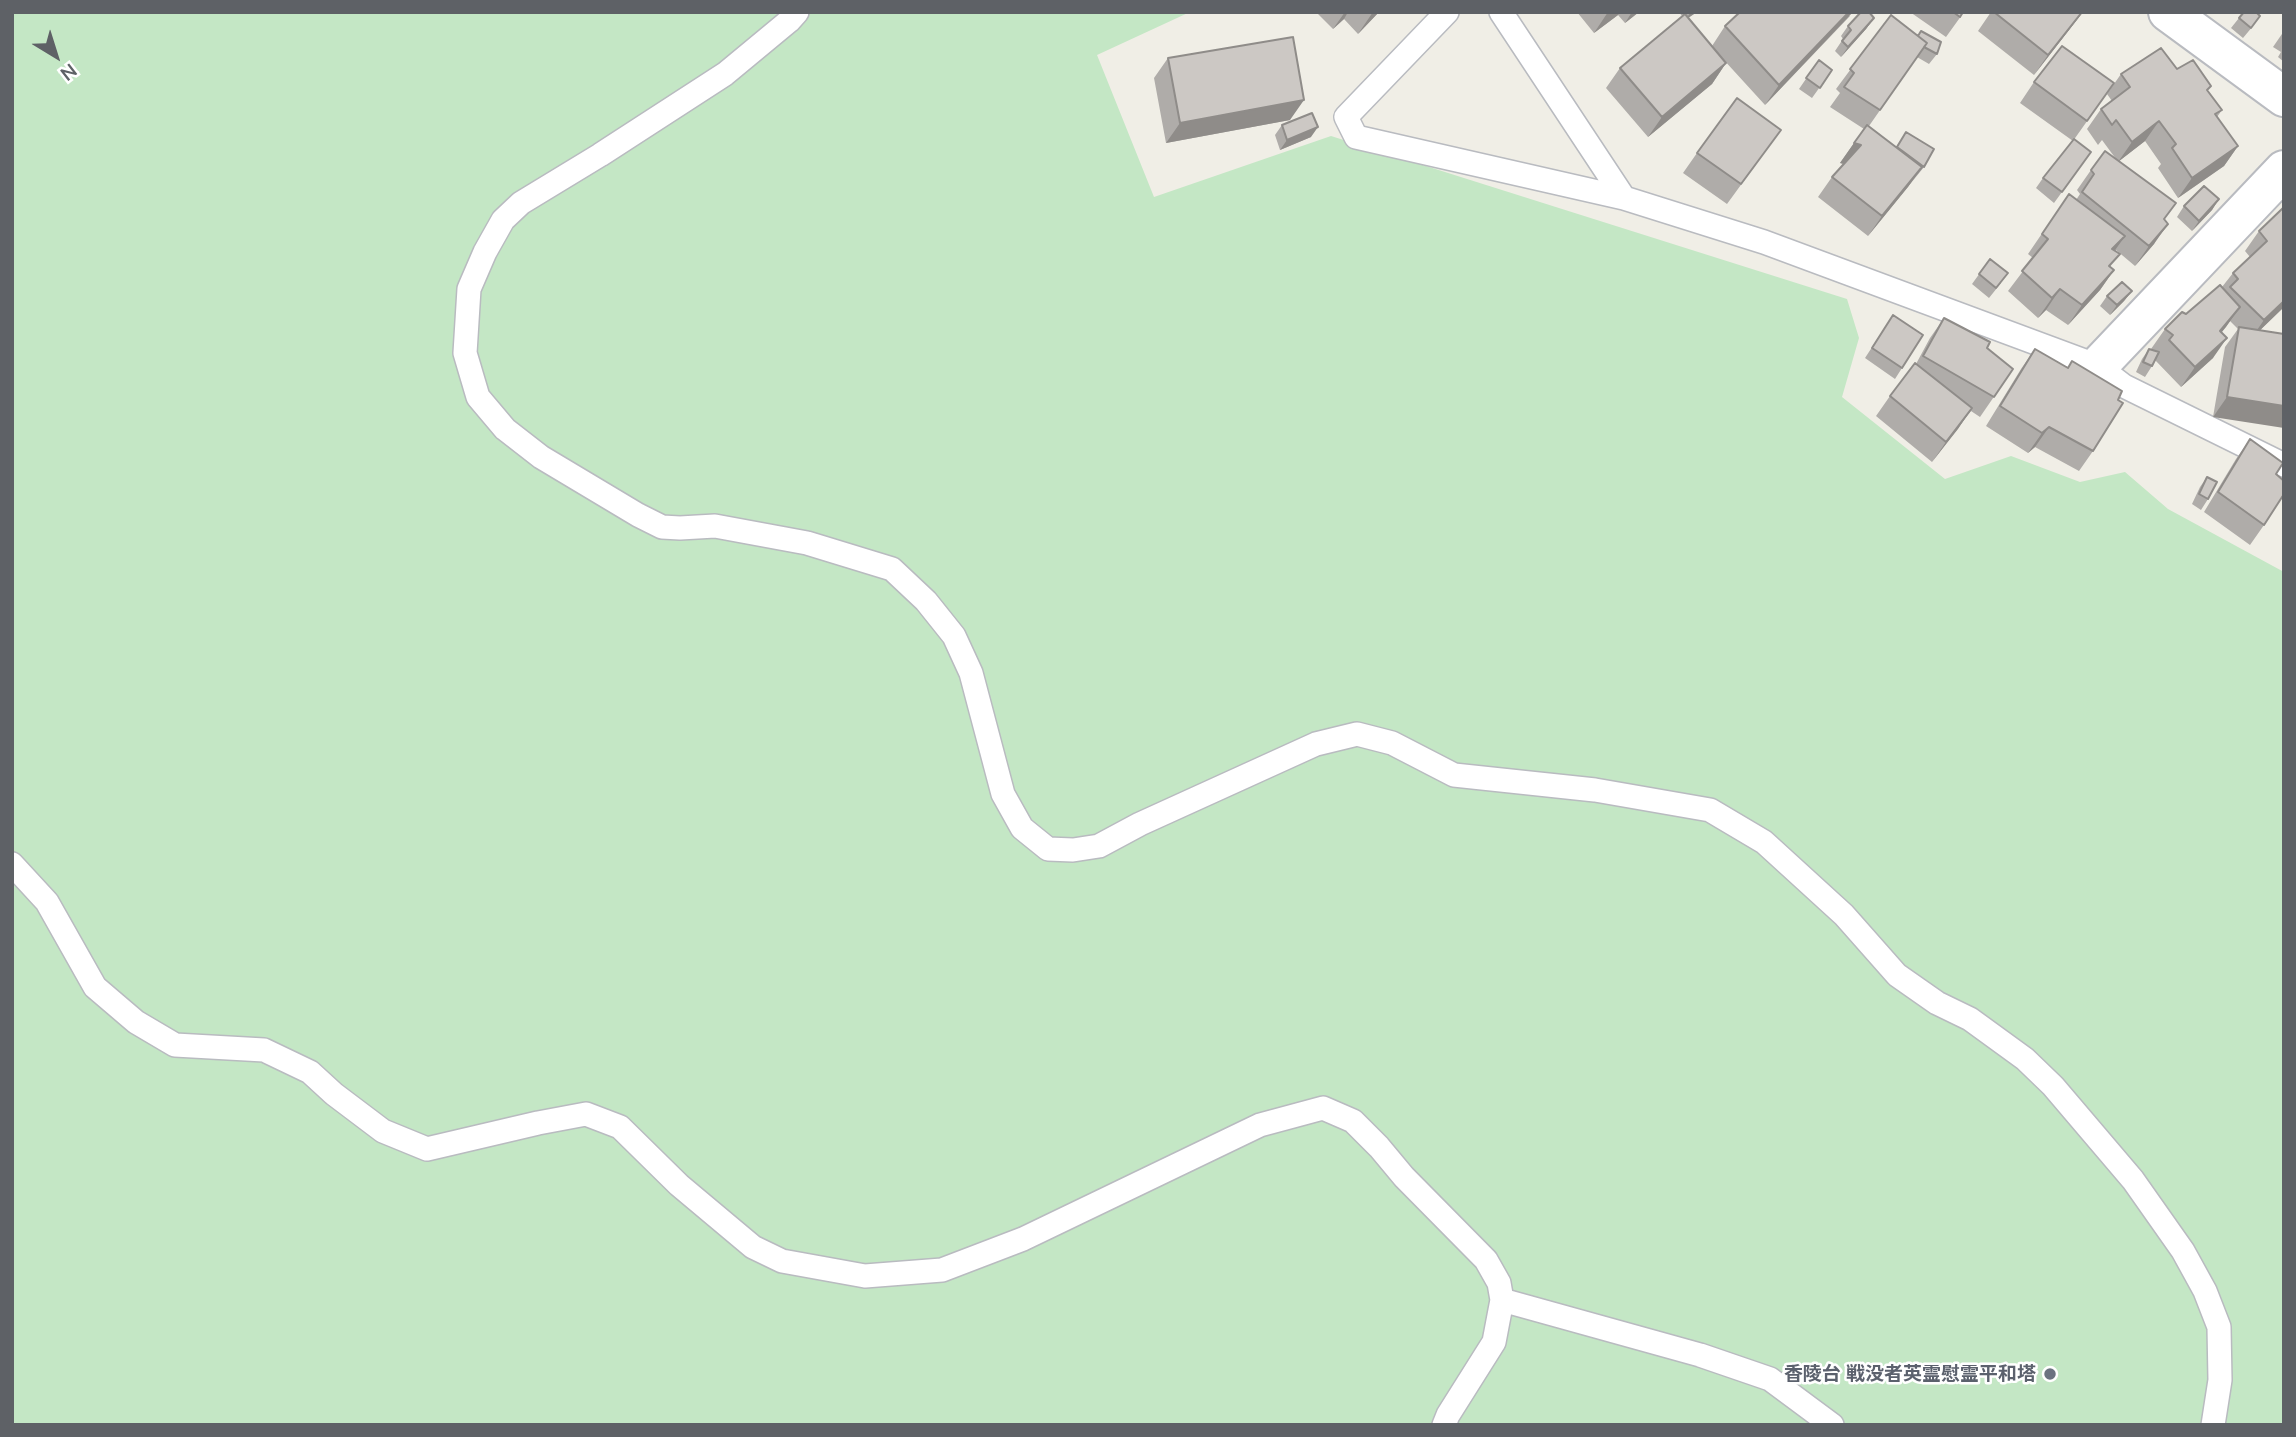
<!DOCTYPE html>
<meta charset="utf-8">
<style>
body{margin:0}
#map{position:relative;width:2296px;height:1437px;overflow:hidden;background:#f0eee6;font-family:Mulish,sans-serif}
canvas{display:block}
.frame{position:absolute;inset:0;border:14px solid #5e6166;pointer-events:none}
.north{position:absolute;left:21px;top:21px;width:70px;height:70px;-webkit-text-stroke:5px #fff;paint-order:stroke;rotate:142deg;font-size:19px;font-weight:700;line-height:28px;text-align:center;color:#5e6166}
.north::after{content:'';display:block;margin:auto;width:24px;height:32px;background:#5e6166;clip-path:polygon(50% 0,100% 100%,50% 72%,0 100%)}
</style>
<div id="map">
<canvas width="2296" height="1437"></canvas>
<div class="frame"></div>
<div class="north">N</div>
</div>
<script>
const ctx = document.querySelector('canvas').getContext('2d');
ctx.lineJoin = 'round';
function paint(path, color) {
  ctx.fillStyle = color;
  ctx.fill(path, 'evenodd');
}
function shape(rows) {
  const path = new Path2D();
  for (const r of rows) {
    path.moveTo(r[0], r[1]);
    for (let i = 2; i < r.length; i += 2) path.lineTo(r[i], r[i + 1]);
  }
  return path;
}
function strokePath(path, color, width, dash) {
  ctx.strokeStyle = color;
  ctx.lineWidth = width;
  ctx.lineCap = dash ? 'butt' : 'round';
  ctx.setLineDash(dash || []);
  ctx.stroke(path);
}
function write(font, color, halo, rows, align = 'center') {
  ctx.font = font + ' Mulish,"Noto Sans JP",sans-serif';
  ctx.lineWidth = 5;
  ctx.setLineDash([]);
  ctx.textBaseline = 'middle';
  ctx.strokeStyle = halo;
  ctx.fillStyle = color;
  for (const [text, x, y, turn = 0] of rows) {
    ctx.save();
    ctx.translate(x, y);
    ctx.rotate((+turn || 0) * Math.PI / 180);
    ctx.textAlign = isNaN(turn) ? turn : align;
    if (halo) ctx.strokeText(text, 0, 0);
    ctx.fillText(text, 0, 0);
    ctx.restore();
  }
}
const green = shape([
 [12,12,1190,12,1097,55,1154,197,1331,136,1847,299,1859,338,1842,397,1945,479,2011,456,2080,482,2125,472,2168,509,2284,572,2284,1425,12,1425]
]);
const service = shape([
 [797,12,789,21,725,74,600,155,521,203,503,220,485,252,469,289,465,353,478,397,505,429,541,457,638,515,662,527,680,528,715,526,807,543,892,569,926,601,954,636,971,673,1003,794,1022,828,1048,849,1073,850,1099,846,1140,824,1316,744,1357,734,1392,743,1454,775,1595,790,1710,810,1764,842,1844,915,1897,975,1937,1003,1970,1019,2025,1059,2053,1086,2133,1180,2183,1251,2205,1291,2219,1327,2220,1380,2213,1425],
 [1447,12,1346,117,1356,137,1624,198],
 [1501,12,1624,198,1764,242,2098,366,2124,386,2284,465],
 [12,864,47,902,95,987,136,1022,175,1045,264,1050,310,1072,334,1094,383,1131,427,1149,538,1123,586,1114,620,1127,679,1185,753,1247,782,1261,865,1276,942,1270,1023,1239,1260,1125,1323,1108,1353,1121,1379,1147,1404,1177,1486,1260,1499,1283,1502,1300,1494,1342,1448,1415,1444,1425],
 [1502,1300,1700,1355,1770,1379,1832,1425]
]);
const minor = shape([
 [2168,12,2284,97],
 [2098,366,2284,170]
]);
const wall = shape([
 [1316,12,1379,12,1358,34,1344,19,1333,29],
 [1577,12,1639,12,1625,23,1618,15,1594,33],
 [1679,12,1697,12,1688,18,1712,46,1725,26,1850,16,1765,105,1723,59,1726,63,1712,84,1648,137,1606,88,1620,68,1682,16],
 [1910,12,1964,12,1946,37],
 [1991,12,2083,12,2034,75,1978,31],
 [1891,15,1937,54,1929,64,1917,57,1869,126,1896,147,1906,132,1924,167,1868,236,1818,197,1832,177,1844,164,1840,163,1864,129,1830,107,1840,93,1836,89],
 [1874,18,1866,29,1841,57,1835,51,1843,39,1841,36,1848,26],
 [2239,18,2253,26,2243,38,2231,28],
 [2284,31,2284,62,2278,57,2281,52,2273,47],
 [1168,58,1290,120,1166,143,1154,78],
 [1819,60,1832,70,1812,98,1799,89],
 [2177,69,2208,91,2222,110,2217,117,2238,146,2224,166,2178,198,2158,168,2161,164,2145,141,2119,161,2165,219,2154,244,2135,266,2116,250,2110,267,2114,270,2100,290,2068,325,2046,310,2038,318,2008,291,2033,258,2028,254,2069,194,2076,200,2080,194,2077,190,2091,170,2116,159,2102,140,2098,145,2087,129,2101,109,2112,101,2107,94,2121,74],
 [2034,82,2114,83,2073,141,2020,103],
 [1282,125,1311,137,1280,150,1275,135],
 [1781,130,1727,204,1683,173,1697,153],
 [2091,152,2054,203,2036,188,2043,178],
 [2219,199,2212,210,2192,231,2177,217,2184,206],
 [2284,207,2284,307,2260,330,2284,334,2213,417,2225,347,2238,329,2230,321,2221,333,2213,358,2181,387,2155,360,2152,366,2145,377,2136,372,2142,359,2149,349,2153,350,2151,349,2165,329,2222,287,2233,273,2250,257,2245,251,2259,231],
 [1990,259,2001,283,1989,298,1972,284],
 [2132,291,2124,301,2110,315,2100,306,2107,296],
 [1893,315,1902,368,1895,379,1865,358],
 [1944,318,1987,348,2013,369,1980,417,1971,411,1932,462,1876,416,1890,396,1916,364,1930,338],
 [2035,349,2093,451,2079,471,2035,447,2028,453,1986,426,2021,369],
 [2250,439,2276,474,2264,525,2250,545,2204,512,2236,459],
 [2207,477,2208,499,2201,510,2192,504,2200,487]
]);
const shadedWall = shape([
 [1345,12,1348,12,1344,19,1333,29],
 [1373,12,1379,12,1358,34],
 [1608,12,1620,12,1618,15,1594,33],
 [1632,12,1639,12,1625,23],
 [1691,12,1697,12,1685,20],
 [1849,12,1853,12,1765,105,1779,85],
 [2082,12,2083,12,2034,75,2048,55],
 [1874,18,1866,29,1841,57,1848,47],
 [1726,63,1712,84,1648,137,1662,117],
 [1304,100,1290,120,1166,143,1180,123],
 [2159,121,2145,141,2118,162,2132,142],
 [1318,127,1311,137,1280,150,1287,140],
 [1854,143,1861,145,1847,165,1840,163],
 [2238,146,2224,166,2178,198,2192,178],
 [1922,167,1908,187,1868,236,1882,216],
 [2219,199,2212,210,2192,231,2199,221],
 [2168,224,2154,244,2135,266,2149,246],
 [2125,236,2111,256,2112,249],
 [2114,270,2100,290,2068,325,2082,305],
 [2060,289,2046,310,2038,318,2052,298],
 [2132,291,2124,301,2110,315,2117,305],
 [2284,301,2284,307,2250,340,2264,320],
 [2240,307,2226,327,2206,351,2220,331],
 [2227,338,2213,358,2181,387,2195,367],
 [2227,397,2284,406,2284,428,2213,417],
 [1972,408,1958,429,1932,462,1946,442],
 [2049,427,2035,447,2028,453,2042,433]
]);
const building = shape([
 [1740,12,1849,12,1779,85,1725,26,1740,12],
 [1861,12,1869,12,1874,18,1848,47,1842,41,1851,30,1848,26,1861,12],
 [1953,12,1963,12,1960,17,1953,12],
 [1994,12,2082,12,2048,55,1994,12],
 [2244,12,2256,12,2260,16,2251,28,2239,18,2244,12],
 [1685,14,1726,63,1662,117,1620,68,1685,14],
 [1891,15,1927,43,1880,110,1844,87,1854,73,1850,69,1891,15],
 [1921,31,1941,42,1937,54,1924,47,1927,43,1918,36,1921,31],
 [1293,37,1304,100,1180,123,1168,58,1293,37],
 [2062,46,2114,83,2087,121,2034,82,2062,46],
 [2161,48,2177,69,2193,60,2211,86,2207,90,2222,110,2215,114,2238,146,2192,178,2172,148,2176,144,2159,121,2132,142,2116,120,2112,125,2101,109,2130,87,2121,74,2161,48],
 [1819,60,1832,70,1820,88,1806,78,1819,60],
 [1737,98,1781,130,1741,184,1697,153,1737,98],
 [1312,113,1318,127,1287,140,1282,125,1312,113],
 [1867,125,1922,167,1882,216,1832,177,1861,145,1854,143,1867,125],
 [1906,132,1934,149,1924,167,1897,147,1906,132],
 [2074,139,2091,152,2062,192,2043,178,2074,139],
 [2105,151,2176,203,2164,219,2168,224,2149,246,2082,192,2094,174,2091,170,2105,151],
 [2204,186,2219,199,2199,221,2184,206,2204,186],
 [2069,194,2125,236,2112,249,2120,254,2109,266,2114,270,2082,305,2060,289,2052,298,2022,271,2048,239,2042,234,2069,194],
 [2284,207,2284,301,2264,320,2230,287,2238,279,2233,273,2267,241,2259,231,2284,207],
 [1990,259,2008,273,1996,288,1979,274,1990,259],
 [2122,282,2132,291,2117,305,2107,296,2122,282],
 [2220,285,2240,307,2220,331,2227,338,2195,367,2169,340,2173,335,2165,329,2182,312,2186,314,2220,285],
 [1893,315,1923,335,1902,368,1872,348,1893,315],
 [1944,318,1990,342,1987,348,2013,369,1994,397,1923,356,1944,318],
 [2239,327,2284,334,2284,406,2227,397,2239,327],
 [2035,349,2068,368,2072,361,2122,391,2118,400,2123,403,2093,451,2049,427,2042,433,2000,406,2035,349],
 [2149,349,2159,352,2152,366,2143,362,2149,349],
 [1915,363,1972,408,1946,442,1890,396,1915,363],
 [2250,439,2283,463,2276,474,2284,481,2284,494,2264,525,2218,492,2250,439],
 [2207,477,2217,482,2208,499,2199,494,2207,477]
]);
const markers = [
 [2050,1374,7,"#6b7280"]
];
const worshipNames = [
 ["香陵台 戦没者英霊慰霊平和塔",2036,1374]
];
paint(green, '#c4e7c5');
strokePath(service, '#b9bbc0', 26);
strokePath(minor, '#b9bbc0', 42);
strokePath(service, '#fff', 23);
strokePath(minor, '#fff', 38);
paint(wall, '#afaca9');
paint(shadedWall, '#8f8c89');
paint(building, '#ccc8c4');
strokePath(building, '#8f8c89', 2);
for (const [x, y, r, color] of markers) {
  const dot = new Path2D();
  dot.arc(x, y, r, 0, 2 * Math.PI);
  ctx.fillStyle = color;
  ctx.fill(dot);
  strokePath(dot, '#fff', 2.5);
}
write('bold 19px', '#5b616d', '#fff', worshipNames, 'right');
</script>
